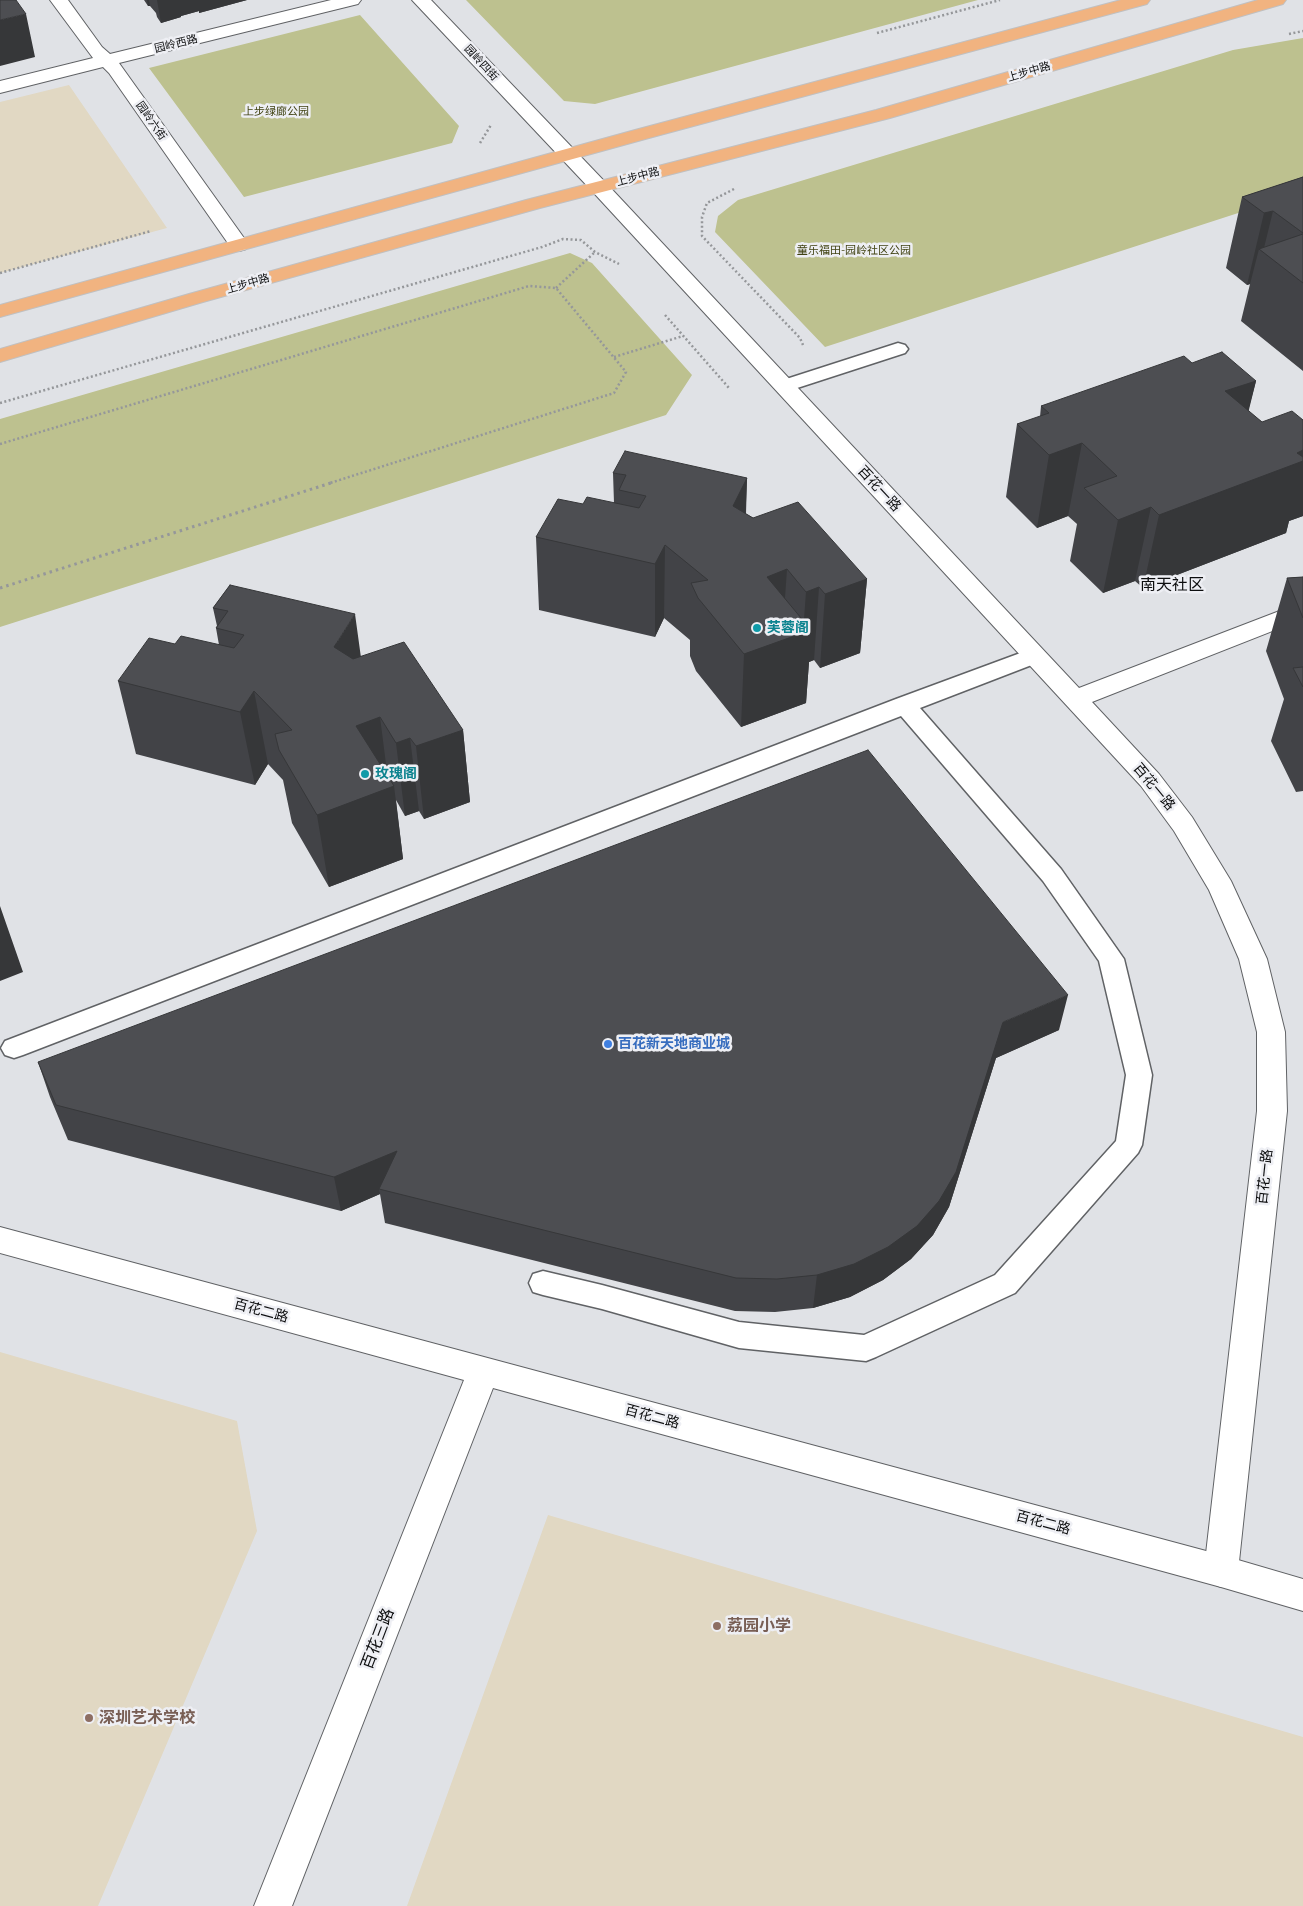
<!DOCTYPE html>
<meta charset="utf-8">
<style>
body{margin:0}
canvas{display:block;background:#e0e2e6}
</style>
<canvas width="1303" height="1906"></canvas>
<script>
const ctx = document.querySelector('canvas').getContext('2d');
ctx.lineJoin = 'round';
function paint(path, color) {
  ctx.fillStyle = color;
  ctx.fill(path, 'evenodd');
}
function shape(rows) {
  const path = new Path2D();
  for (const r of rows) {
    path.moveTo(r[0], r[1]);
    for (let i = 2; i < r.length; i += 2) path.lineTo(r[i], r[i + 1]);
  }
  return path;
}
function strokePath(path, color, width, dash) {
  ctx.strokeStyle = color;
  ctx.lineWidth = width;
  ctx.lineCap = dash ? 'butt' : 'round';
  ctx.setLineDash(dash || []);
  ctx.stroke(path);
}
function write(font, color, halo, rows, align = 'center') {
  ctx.font = font + ' Montserrat,"Noto Sans SC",sans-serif';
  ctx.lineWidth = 5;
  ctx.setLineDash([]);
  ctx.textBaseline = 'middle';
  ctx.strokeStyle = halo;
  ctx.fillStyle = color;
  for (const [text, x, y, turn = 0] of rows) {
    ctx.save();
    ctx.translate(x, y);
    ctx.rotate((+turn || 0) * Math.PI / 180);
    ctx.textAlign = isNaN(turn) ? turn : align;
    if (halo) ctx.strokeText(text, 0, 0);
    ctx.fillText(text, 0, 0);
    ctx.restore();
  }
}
const education = shape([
 [69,85,167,228,0,273,0,102],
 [0,1352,237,1421,257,1531,98,1906,0,1906],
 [548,1515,1303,1737,1303,1906,407,1906]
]);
const green = shape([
 [466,0,978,0,595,104,564,101],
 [360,15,459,126,452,143,244,197,149,68],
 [1303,38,1303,192,825,347,715,232,718,216,738,200,1233,50],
 [570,253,592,263,692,375,666,415,0,627,0,419]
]);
const pathFar1 = shape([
 [877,33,1000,0],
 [1289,34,1303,31],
 [480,143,491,125],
 [734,189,707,203,702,217,702,236,800,338,803,345],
 [0,273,151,231],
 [556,288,595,252],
 [665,315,729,388],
 [614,357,683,336],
 [0,403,542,247,563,239,581,240,595,252,619,264],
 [0,444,529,286,556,288,626,372,614,393,330,483]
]);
const path = shape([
 [0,588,334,482]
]);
const lane = shape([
 [898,343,905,345,908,349,905,353,791,390,784,392,777,390,774,386,777,382,898,343],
 [1034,648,1042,651,1045,656,1042,661,920,708,1061,869,1124,959,1152,1075,1142,1145,1138,1153,1015,1293,876,1357,866,1361,739,1348,602,1309,543,1295,533,1292,529,1283,533,1274,543,1271,602,1285,739,1322,864,1335,995,1275,1116,1141,1126,1075,1099,961,1043,881,901,716,23,1055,14,1058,5,1055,1,1048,5,1041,896,699,1034,648]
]);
const street = shape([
 [50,0,68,0,102,47,110,54,331,0,361,0,358,4,119,63,249,245,246,249,239,251,232,249,109,73,103,67,0,93,0,81,93,58,50,0],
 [412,0,431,0,606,183,1079,688,1303,602,1303,619,1092,702,1159,774,1192,817,1231,881,1267,959,1285,1032,1287,1111,1238,1571,1233,1582,1221,1587,1209,1582,1204,1571,1257,1111,1257,1032,1239,959,1209,890,1174,831,1141,786,592,191,412,0]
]);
const secondary = shape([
 [0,1227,1221,1555,1303,1579,1303,1611,1221,1587,493,1388,292,1906,254,1906,464,1380,0,1253,0,1227]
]);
const primary = shape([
 [1121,0,1150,0,1147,4,649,138,0,317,0,305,635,130,1121,0],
 [1258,0,1286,0,1283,4,890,118,540,208,203,302,0,362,0,349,189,294,526,200,876,110,1258,0]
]);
const wall = shape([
 [144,0,247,0,199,13,199,11,181,16,181,17,161,23,157,17,156,13,150,6,148,6],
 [1303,177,1303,371,1241,321,1250,284,1247,285,1226,268,1242,197],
 [1192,363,1256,381,1248,411,1262,422,1303,420,1303,516,1289,521,1286,533,1143,588,1135,581,1103,593,1070,561,1077,524,1068,516,1037,528,1006,497,1017,424,1040,417,1041,406],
 [613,473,747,478,746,514,867,579,860,653,820,668,814,660,809,662,806,703,741,727,696,671,690,656,690,640,664,618,655,637,539,610,536,537,583,504,614,503],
 [1303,577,1303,791,1296,792,1271,741,1284,699,1266,651,1287,578],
 [230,585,361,656,463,730,470,802,424,819,419,811,405,816,396,800,403,859,329,887,292,823,283,780,268,764,255,785,136,754,118,681,175,644,219,645,216,628,217,626,213,608],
 [1059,1030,996,1058,949,1207,933,1235,911,1259,883,1280,850,1297,813,1308,775,1312,735,1311,385,1223,380,1194,341,1211,68,1140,50,1097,38,1062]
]);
const shadedWall = shape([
 [147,0,149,0,150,6,148,6],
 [157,0,247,0,199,13,199,11,181,16,181,17,161,23],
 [26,14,35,57,0,66,0,20],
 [1273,211,1263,252,1259,249,1250,284,1247,285,1264,213],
 [1256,381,1238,454,1225,391],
 [1082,443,1068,516,1037,528,1049,455],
 [1303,450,1303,516,1289,521,1286,533,1143,588,1159,515],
 [747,478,744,551,733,506],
 [1151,507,1135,581,1103,593,1118,520],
 [665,545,664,618,655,637,655,564],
 [787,569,782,640,803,633,806,592,819,587,814,660,809,662,806,703,741,727,744,654,767,577],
 [867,579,860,653,820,668,825,594],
 [355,614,365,687,334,647],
 [254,691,268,764,255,785,240,712],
 [380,717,389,788,394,786,403,859,329,887,317,815,356,726],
 [463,730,470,802,424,819,416,746],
 [410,738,419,811,405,816,396,743],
 [0,906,23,972,0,981],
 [1068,995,1059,1030,996,1058,949,1207,933,1235,911,1259,883,1280,850,1297,813,1308,817,1275,1003,1022],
 [397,1151,379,1189,380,1194,341,1211,334,1177]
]);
const building = shape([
 [0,0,16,0,26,14,0,20,0,0],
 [1303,177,1303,233,1273,211,1264,213,1242,197,1303,177],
 [1303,234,1303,283,1259,249,1303,234],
 [1222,352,1256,381,1225,391,1262,422,1292,411,1303,420,1303,450,1297,453,1303,457,1303,461,1159,515,1151,507,1118,520,1084,488,1117,476,1082,443,1049,455,1017,424,1049,413,1041,406,1184,356,1192,363,1222,352],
 [625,451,747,478,733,506,753,518,798,502,867,579,825,594,819,587,806,592,787,569,767,577,811,630,744,654,698,598,691,583,708,580,665,545,655,564,536,537,558,499,583,504,587,497,639,508,646,496,619,490,626,475,613,473,625,451],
 [1303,577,1303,618,1287,578,1303,577],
 [230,585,355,614,334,647,353,659,404,642,463,730,416,746,410,738,396,743,380,717,356,726,394,786,317,815,279,750,275,734,292,730,254,691,240,712,118,681,149,638,175,644,181,636,234,648,244,635,216,628,228,611,213,608,230,585],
 [1303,667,1303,687,1293,668,1303,667],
 [868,750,1068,995,1003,1022,956,1172,939,1201,917,1226,888,1247,854,1264,817,1275,777,1279,736,1278,379,1189,397,1151,334,1177,56,1105,38,1062,868,750]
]);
const markers = [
 [757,628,5,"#0f9aa8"],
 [365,774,5,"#0f9aa8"],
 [608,1044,5,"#3f7fe0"],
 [717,1626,5,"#8d6e63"],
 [89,1718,5,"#8d6e63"]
];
const farStreetnames = [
 ["园岭西路",176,44,-14],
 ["园岭四街",481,63,47],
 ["上步中路",1029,72,-16],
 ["园岭六街",151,121,55],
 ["上步中路",638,177,-15],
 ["上步中路",248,284,-16]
];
const farParknames = [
 ["上步绿廊公园",276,112],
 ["童乐福田-园岭社区公园",854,251]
];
const streetNames = [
 ["百花一路",879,489,47],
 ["百花一路",1154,787,50],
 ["百花一路",1265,1177,-84],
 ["百花二路",261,1311,15],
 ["百花二路",652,1417,15],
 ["百花二路",1043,1523,15]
];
const cultureNames = [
 ["芙蓉阁",767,628],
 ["玫瑰阁",375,774]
];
const shopNames = [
 ["百花新天地商业城",618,1044]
];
const quarterNames = [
 ["南天社区",1172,585]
];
const nearEducationnames = [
 ["荔园小学",727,1626],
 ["深圳艺术学校",99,1718]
];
const nearStreetnames = [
 ["百花三路",378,1639,-69]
];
paint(education, '#e1d8c3');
paint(green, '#bdc18f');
strokePath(lane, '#606265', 3);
strokePath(street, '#606265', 2);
strokePath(secondary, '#606265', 2);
strokePath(primary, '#c0c0c1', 2);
strokePath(pathFar1, '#95979a', 2.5, [2, 2.5]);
strokePath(path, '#95979a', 3, [2.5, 4]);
paint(lane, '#fff');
paint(street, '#fff');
paint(secondary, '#fff');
paint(primary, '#f1b380');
paint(wall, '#424347');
paint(shadedWall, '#363739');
paint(building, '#4d4e52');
strokePath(building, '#363739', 1);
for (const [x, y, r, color] of markers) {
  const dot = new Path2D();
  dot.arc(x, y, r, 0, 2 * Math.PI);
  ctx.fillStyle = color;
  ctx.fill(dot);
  strokePath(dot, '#eeeff4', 2);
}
write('11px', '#0d0e0f', '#eeeff4', farStreetnames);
write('11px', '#414313', '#eeeff4', farParknames);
write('14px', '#0d0e0f', '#eeeff4', streetNames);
write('bold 14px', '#0d838f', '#eeeff4', cultureNames, 'left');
write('bold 14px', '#366cbe', '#eeeff4', shopNames, 'left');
write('16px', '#0d0e0f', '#eeeff4', quarterNames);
write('bold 16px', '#785e54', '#eeeff4', nearEducationnames, 'left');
write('16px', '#0d0e0f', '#eeeff4', nearStreetnames);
</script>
